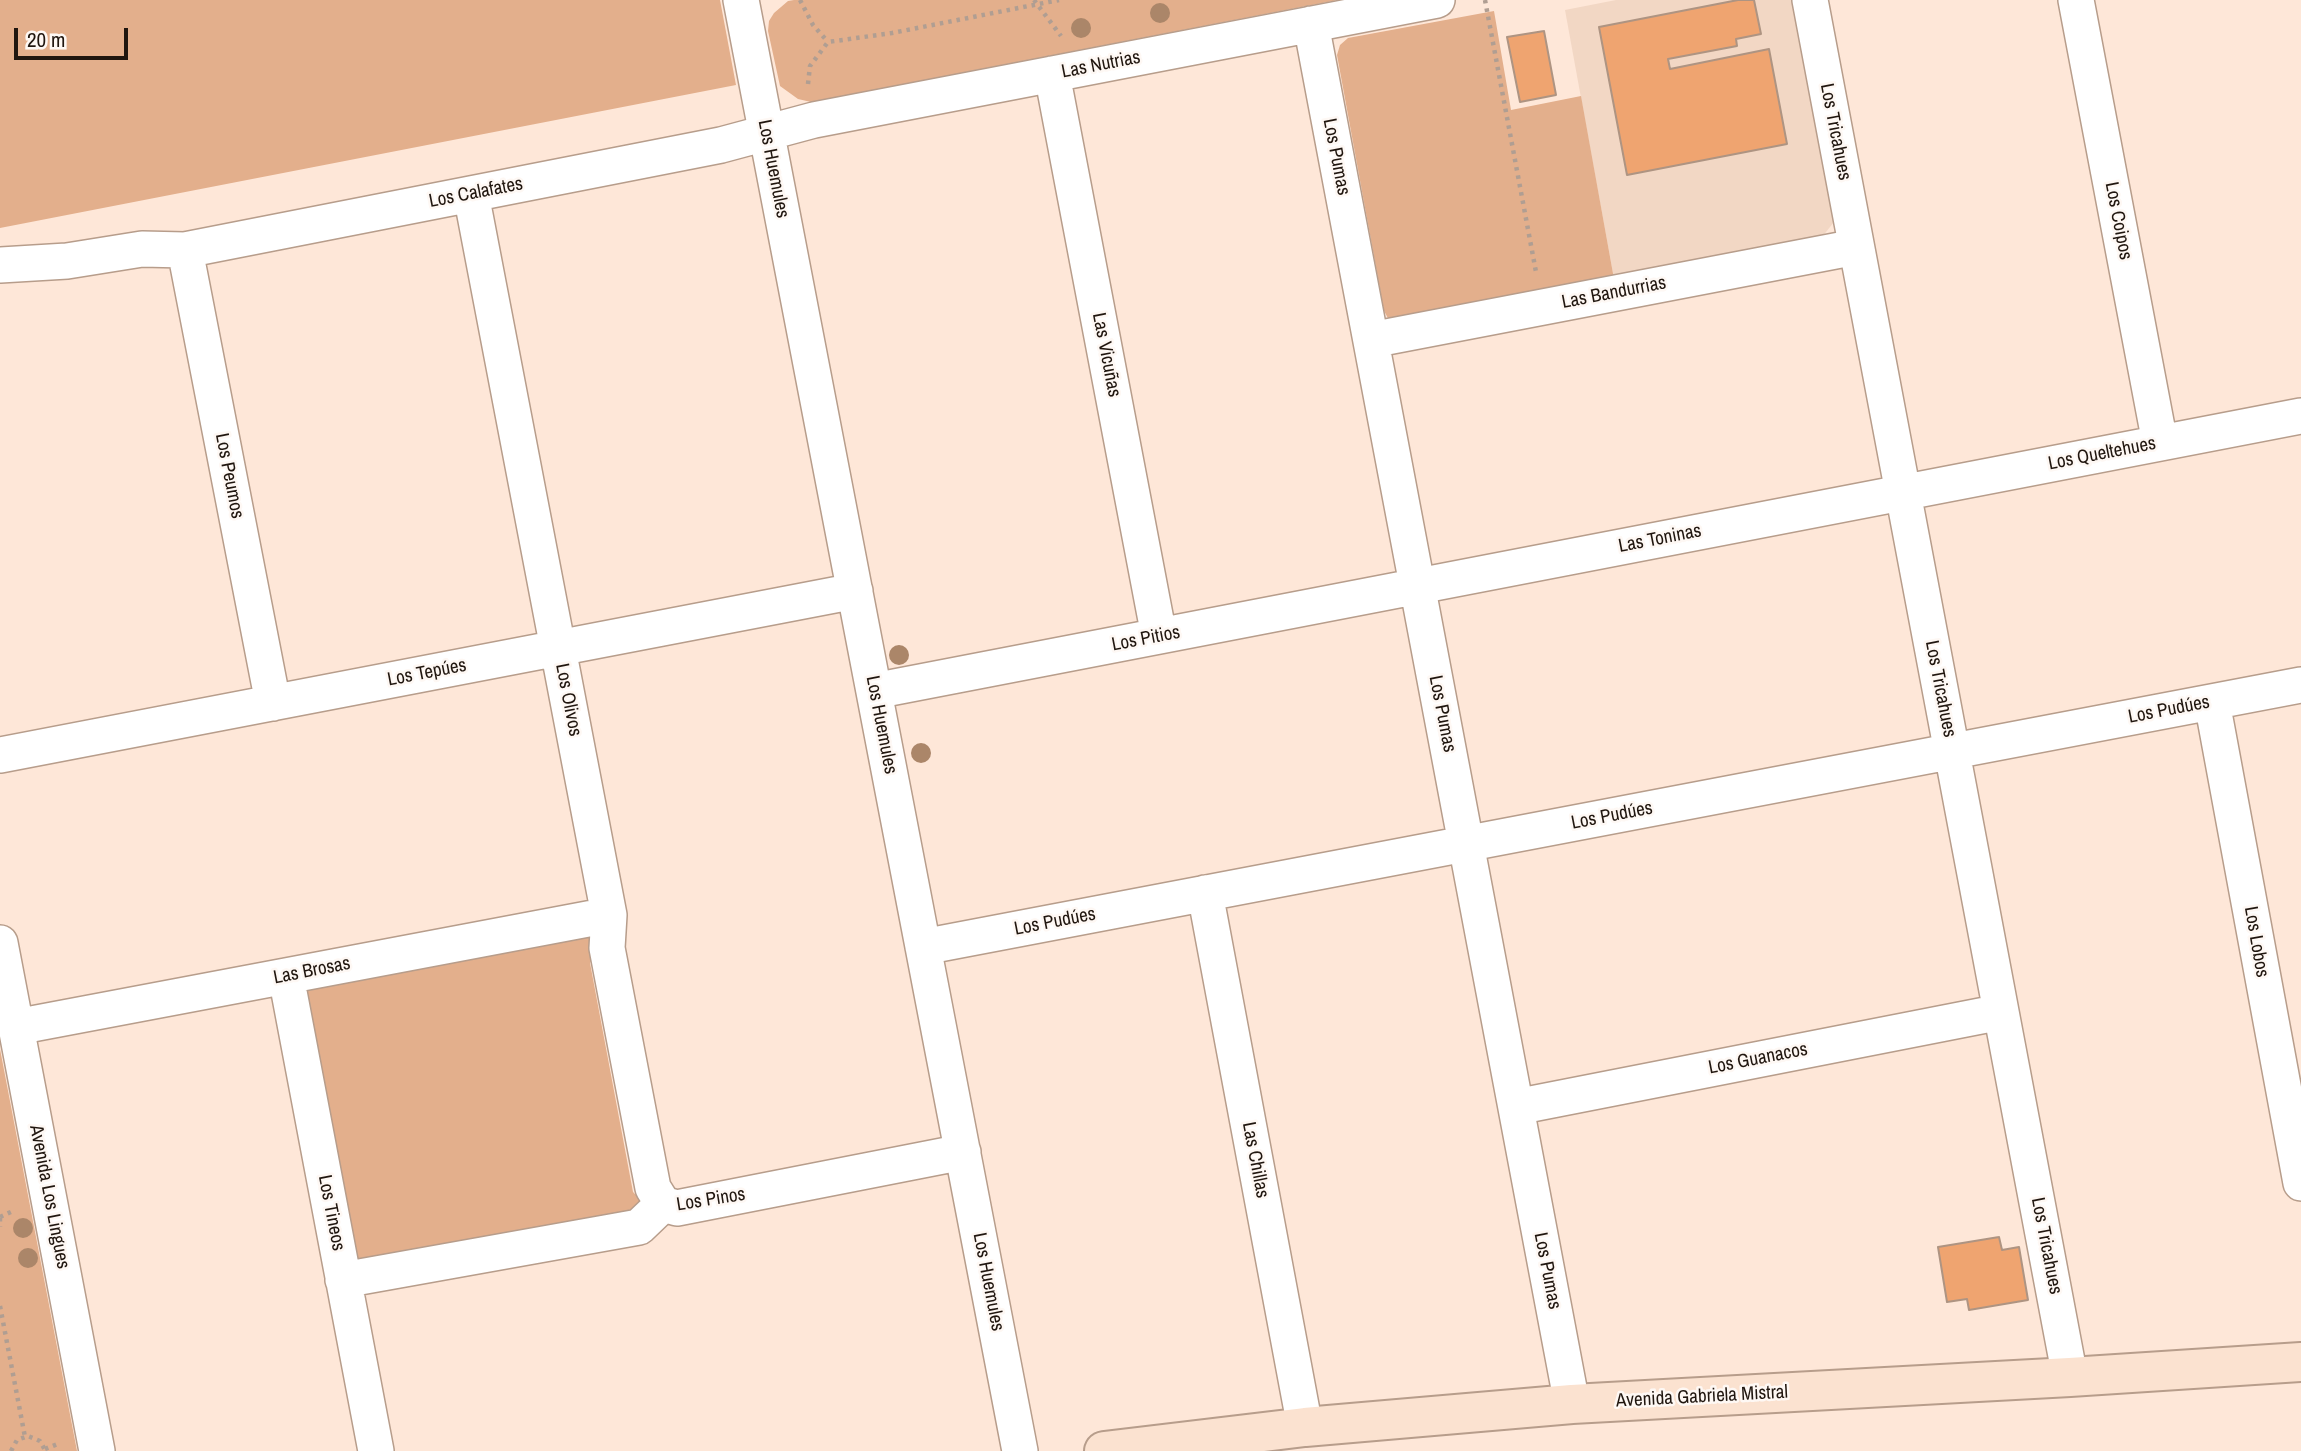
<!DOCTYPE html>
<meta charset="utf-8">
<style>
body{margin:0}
#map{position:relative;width:2301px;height:1451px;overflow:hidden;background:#fee7d8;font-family:"Archivo Narrow",sans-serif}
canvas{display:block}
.scale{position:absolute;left:14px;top:28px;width:114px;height:32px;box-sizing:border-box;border:4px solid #20160f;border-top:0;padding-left:9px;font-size:21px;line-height:24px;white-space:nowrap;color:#20160f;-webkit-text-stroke:5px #fef8f4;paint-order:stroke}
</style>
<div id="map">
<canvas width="2301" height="1451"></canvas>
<div class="scale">20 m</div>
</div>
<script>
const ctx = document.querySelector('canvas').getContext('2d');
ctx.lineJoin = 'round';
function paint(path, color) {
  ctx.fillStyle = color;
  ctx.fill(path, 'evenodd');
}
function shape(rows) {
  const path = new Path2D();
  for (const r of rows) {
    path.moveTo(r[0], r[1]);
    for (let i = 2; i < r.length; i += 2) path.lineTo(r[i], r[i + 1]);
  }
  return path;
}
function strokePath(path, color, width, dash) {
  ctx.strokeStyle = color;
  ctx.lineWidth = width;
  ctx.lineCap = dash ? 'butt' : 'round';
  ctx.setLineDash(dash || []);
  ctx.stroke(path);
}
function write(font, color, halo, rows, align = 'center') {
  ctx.font = font + ' "Archivo Narrow",sans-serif';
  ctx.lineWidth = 5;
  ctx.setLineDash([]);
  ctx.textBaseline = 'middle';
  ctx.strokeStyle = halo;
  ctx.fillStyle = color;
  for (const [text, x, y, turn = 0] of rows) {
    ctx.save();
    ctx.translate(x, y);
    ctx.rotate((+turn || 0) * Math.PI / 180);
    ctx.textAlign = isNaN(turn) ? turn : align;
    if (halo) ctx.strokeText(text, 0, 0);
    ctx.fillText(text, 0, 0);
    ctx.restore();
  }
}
const built = shape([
 [1616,0,1793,0,1834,222,1818,242,1614,279,1565,10]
]);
const green = shape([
 [0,0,720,0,736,85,0,228],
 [794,0,1338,0,811,102,798,99,780,86,768,31,769,21,774,13,788,1],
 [1494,11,1511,110,1581,96,1614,279,1389,320,1384,311,1337,55,1340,45,1348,38],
 [587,935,594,940,595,953,590,963,633,1192,643,1202,645,1209,361,1266,348,1255,299,994,306,981],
 [0,1049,77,1451,0,1451]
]);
const building = shape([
 [1738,0,1754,0,1761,34,1736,39,1737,46,1668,59,1670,69,1769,49,1787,144,1627,175,1599,27,1738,0],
 [1544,31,1556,95,1520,102,1507,37,1544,31],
 [1999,1237,2002,1250,2019,1247,2028,1300,1969,1310,1967,1299,1947,1302,1938,1247,1999,1237]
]);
const path = shape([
 [800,0,813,25,828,42],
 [1034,0,1061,36],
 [1485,0,1536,272],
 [808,84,810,66,828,42,892,33,1059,0],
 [0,1217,15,1210],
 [0,1218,0,1227],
 [0,1306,25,1437],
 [45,1449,60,1443],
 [11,1451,17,1440,28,1436,40,1441,45,1450]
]);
const street = shape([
 [741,0,1020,1451],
 [1810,0,2070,1377],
 [2076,0,2160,443],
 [1311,24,1572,1404],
 [1052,74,1159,636],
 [471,194,609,915,607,948,653,1188,663,1204],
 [185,250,273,703],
 [0,265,67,261,142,249,185,250,721,145,814,120,1437,0],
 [1371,340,1856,247],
 [874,691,2301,416],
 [2212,702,2301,1183],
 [0,755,855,591],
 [1205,893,1305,1427],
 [0,943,97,1451],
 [923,947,2301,685],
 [286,976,376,1451],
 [16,1027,609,915],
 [1516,1107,2001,1012],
 [663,1204,677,1208,963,1152],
 [343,1280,639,1227,663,1204]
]);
const secondary = shape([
 [1104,1451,1305,1427,1572,1404,2070,1377,2301,1362]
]);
const trees = [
 [1160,13],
 [1081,28],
 [899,655],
 [921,753],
 [23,1228],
 [28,1258]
];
const streetNames = [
 ["Las Nutrias",1101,65,-11],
 ["Los Tricahues",1835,132,79],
 ["Los Pumas",1336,157,79],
 ["Los Huemules",773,169,79],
 ["Los Calafates",476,193,-11],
 ["Los Coipos",2118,221,79],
 ["Las Bandurrias",1614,293,-11],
 ["Las Vicuñas",1106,355,79],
 ["Los Queltehues",2102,454,-11],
 ["Los Peumos",229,476,79],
 ["Las Toninas",1660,539,-11],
 ["Los Pitios",1146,639,-11],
 ["Los Tepúes",427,673,-11],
 ["Los Tricahues",1940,689,79],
 ["Los Olivos",568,700,79],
 ["Los Pudúes",2169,710,-11],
 ["Los Pumas",1442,714,79],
 ["Los Huemules",881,725,79],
 ["Los Pudúes",1612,816,-11],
 ["Los Pudúes",1055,922,-11],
 ["Los Lobos",2256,942,80],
 ["Las Brosas",312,971,-11],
 ["Los Guanacos",1758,1059,-11],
 ["Las Chillas",1255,1160,79],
 ["Avenida Los Lingues",49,1197,79],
 ["Los Pinos",711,1200,-9],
 ["Los Tineos",331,1213,79],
 ["Los Tricahues",2046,1246,79],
 ["Los Pumas",1547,1271,79],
 ["Los Huemules",988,1282,79],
 ["Avenida Gabriela Mistral",1702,1397,-3]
];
paint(built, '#f2d7c4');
paint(green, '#e3af8c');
paint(building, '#efa470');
strokePath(building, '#ae9482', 2);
strokePath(street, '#b79d8b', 38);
strokePath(secondary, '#b79d8b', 42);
strokePath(path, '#b09e92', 4.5, [3.5, 5]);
strokePath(street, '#fff', 35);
strokePath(secondary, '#fbe2d0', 38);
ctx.fillStyle = '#ab8669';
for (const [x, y] of trees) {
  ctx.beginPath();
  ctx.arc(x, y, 10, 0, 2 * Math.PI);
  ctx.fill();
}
write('19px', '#20160f', '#fef8f4', streetNames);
</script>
